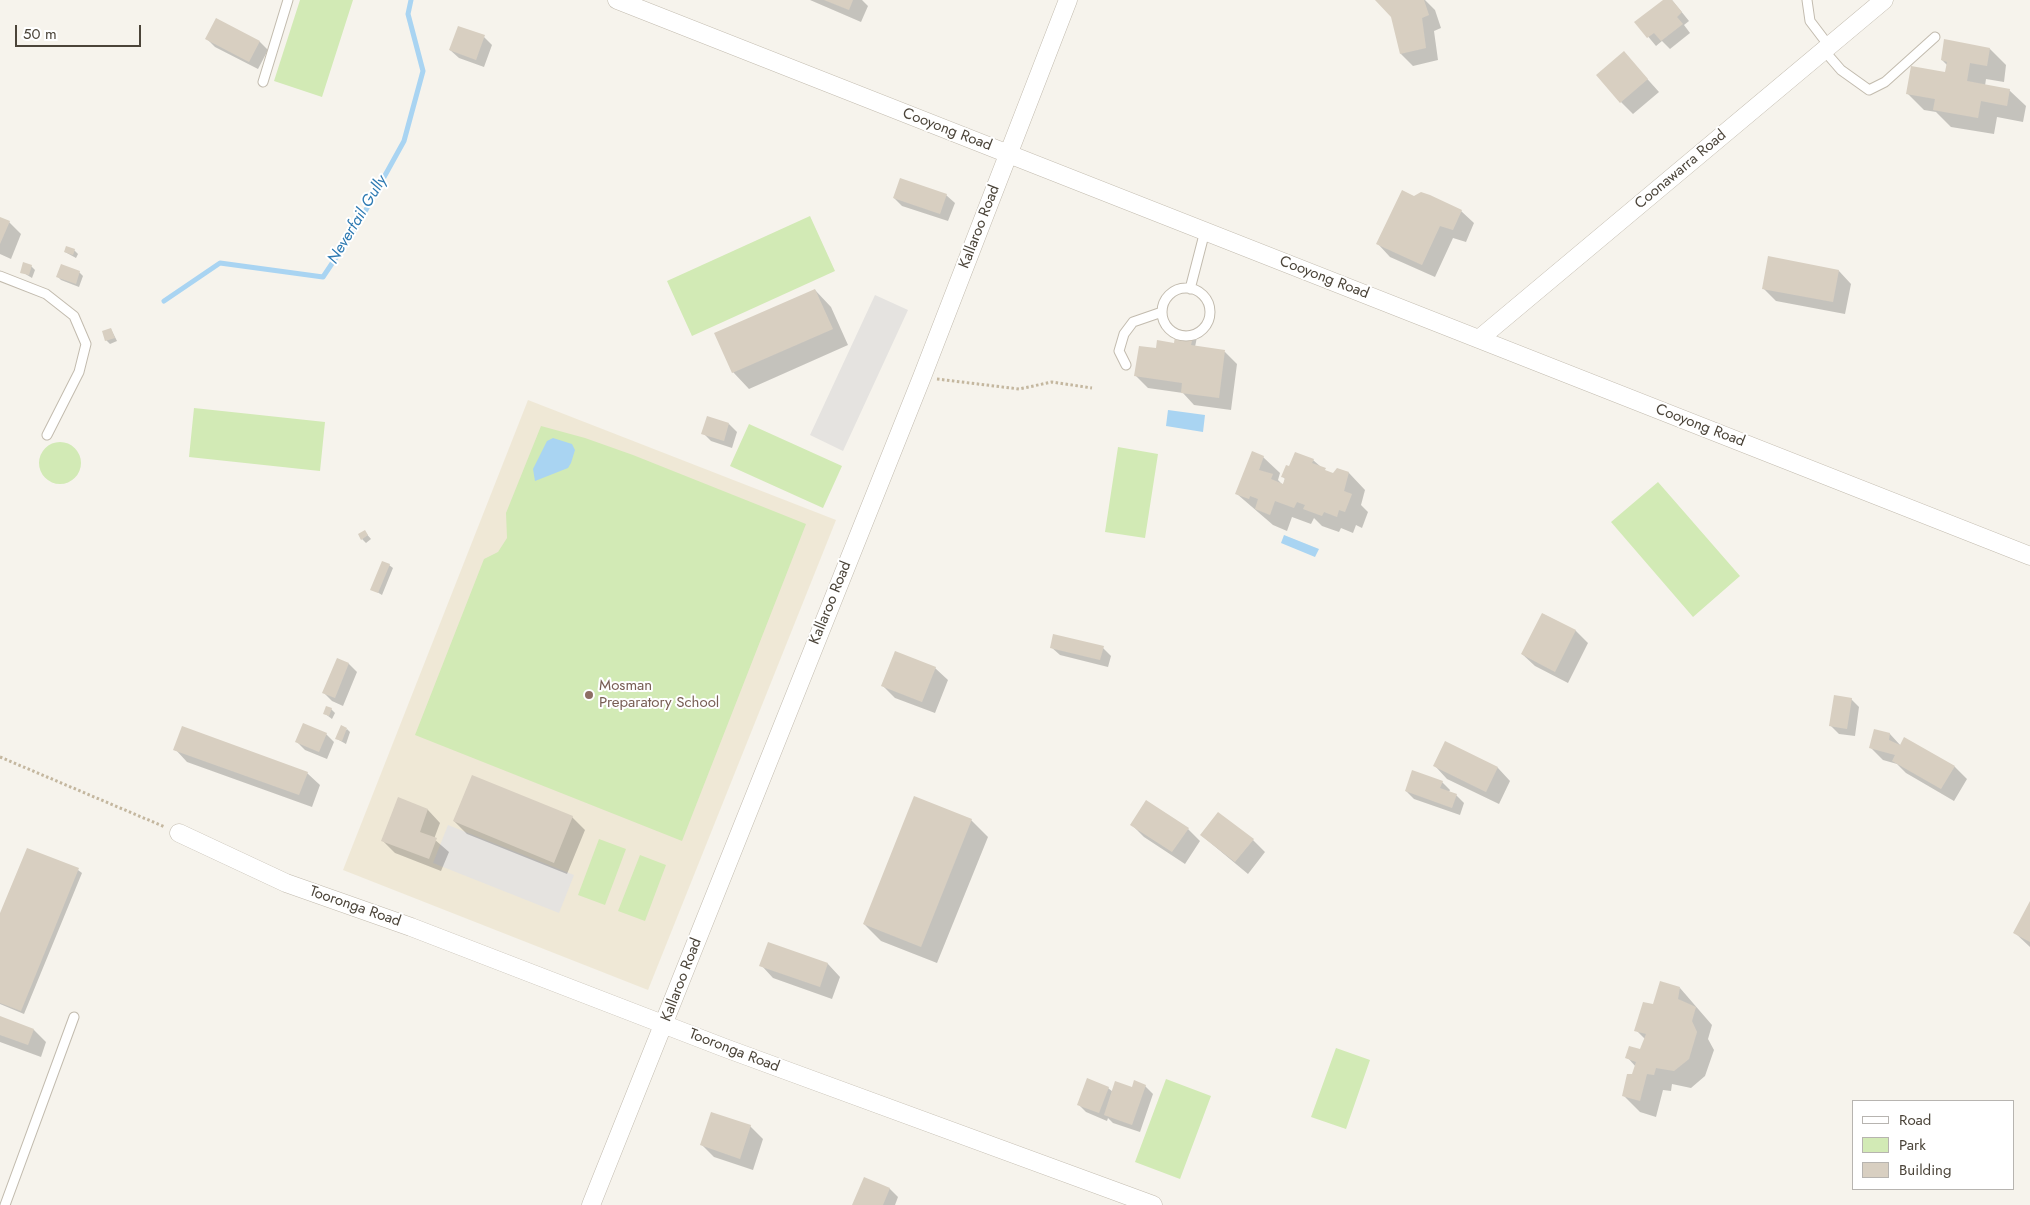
<!DOCTYPE html>
<style>
body{margin:0}
#map{position:relative;width:2030px;height:1205px;overflow:hidden;background:#f6f3ec;font-family:Jost,sans-serif}
canvas{display:block}
.legend{position:absolute;left:1852px;top:1100px;width:162px;height:90px;box-sizing:border-box;background:#fff;border:1px solid #b7b4b0;margin:0;padding:6px 9px;list-style:none;font-size:15px;color:#4b4439}
.legend li{display:flex;align-items:center;gap:10px;height:25px}
.legend b{width:25px;border:1px solid #b7b4b0}
.scale{position:absolute;left:15px;top:25px;width:126px;height:22px;box-sizing:border-box;border:2px solid #4b4439;border-top:0;padding-left:6px;font-size:15px;line-height:18px;white-space:nowrap;color:#4b4439;-webkit-text-stroke:4px #fff;paint-order:stroke}
</style>
<div id="map">
<canvas width="2030" height="1205"></canvas>
<ul class="legend">
<li><b style="height:6px;background:#fff"></b>Road</li>
<li><b style="height:14px;background:#d2eab5"></b>Park</li>
<li><b style="height:14px;background:#d8cfc1"></b>Building</li>
</ul>
<div class="scale">50 m</div>
</div>
<script>
const ctx = document.querySelector('canvas').getContext('2d');
ctx.lineJoin = 'round';
function paint(path, color) {
  ctx.fillStyle = color;
  ctx.fill(path, 'evenodd');
}
function shape(rows) {
  const path = new Path2D();
  for (const r of rows) {
    if (r.length === 3) {
      path.moveTo(r[0] + r[2], r[1]);
      path.arc(r[0], r[1], r[2], 0, 2 * Math.PI);
      continue;
    }
    path.moveTo(r[0], r[1]);
    for (let i = 2; i < r.length; i += 2) path.lineTo(r[i], r[i + 1]);
  }
  return path;
}
function strokePath(path, color, width, dash) {
  ctx.strokeStyle = color;
  ctx.lineWidth = width;
  ctx.lineCap = dash ? 'butt' : 'round';
  ctx.setLineDash(dash || []);
  ctx.stroke(path);
}
function write(font, color, halo, rows, align = 'center') {
  ctx.font = font + ' Jost,sans-serif';
  ctx.lineWidth = 4;
  ctx.setLineDash([]);
  ctx.textBaseline = 'middle';
  ctx.strokeStyle = halo;
  ctx.fillStyle = color;
  for (const [text, x, y, turn = 0] of rows) {
    ctx.save();
    ctx.translate(x, y);
    ctx.rotate((+turn || 0) * Math.PI / 180);
    ctx.textAlign = isNaN(turn) ? turn : align;
    if (halo) ctx.strokeText(text, 0, 0);
    ctx.fillText(text, 0, 0);
    ctx.restore();
  }
}
const education = shape([
 [528,400,836,520,648,990,343,870]
]);
const green = shape([
 [300,0,353,0,322,97,274,81],
 [810,216,835,271,692,336,667,281],
 [194,408,325,422,320,471,189,457],
 [749,424,842,466,823,508,730,466],
 [541,426,585,438,633,455,806,524,682,841,415,735,484,559,498,552,507,538,506,513],
 [60,463,21],
 [1118,447,1158,454,1145,538,1105,532],
 [1658,482,1740,576,1693,617,1611,522],
 [599,839,626,849,605,905,578,895],
 [640,855,666,865,645,921,618,911],
 [1336,1048,1370,1060,1346,1129,1311,1117],
 [1166,1079,1211,1096,1180,1179,1135,1162]
]);
const parking = shape([
 [875,295,908,310,843,451,810,435],
 [448,825,574,875,559,913,433,863]
]);
const water = shape([
 [1168,410,1205,415,1203,432,1166,426],
 [553,438,572,444,575,450,571,463,568,468,535,481,533,469,547,441],
 [1284,535,1319,549,1315,557,1281,543]
]);
const shadow = shape([
 [810,0,862,0,868,6,861,22],
 [1377,0,1425,0,1435,10,1441,28,1434,31,1438,60,1413,66,1401,54,1392,16],
 [1665,0,1672,0,1689,21,1684,25,1690,33,1670,49,1662,41,1656,46,1636,22],
 [217,20,260,42,268,50,258,69,215,47,207,39],
 [484,37,492,45,484,67,459,58,450,50],
 [1990,49,2006,65,2004,82,1986,79,1985,86,2009,90,2026,106,2023,122,1997,117,1994,134,1951,127,1936,112,1924,110,1907,93,1946,73,1948,66,1942,60],
 [1624,53,1659,92,1633,114,1621,102],
 [946,195,955,203,948,221,902,206,894,198],
 [1414,197,1461,211,1474,223,1466,242,1453,238,1435,277,1390,257,1378,244],
 [0,218,9,222,21,234,11,259,0,254],
 [74,250,78,254,76,258,65,252],
 [31,266,35,270,32,278,22,272],
 [1839,271,1851,284,1845,314,1776,301,1763,288],
 [79,272,83,276,79,287,61,280,58,277],
 [815,290,831,307,848,345,749,389,733,372],
 [111,329,117,341,110,344,106,340],
 [1193,333,1197,337,1195,347,1225,352,1237,364,1231,410,1194,405,1183,393,1148,388,1135,375,1157,350,1175,344],
 [729,424,737,432,732,448,711,441,703,433],
 [1263,457,1280,473,1278,480,1283,485,1285,479,1283,477,1290,468,1313,460,1328,473,1349,473,1365,490,1361,505,1368,512,1362,528,1356,525,1353,533,1341,528,1339,532,1322,526,1314,518,1311,524,1292,517,1287,531,1273,525,1237,494],
 [365,532,371,539,366,543,362,539],
 [389,565,393,568,382,595,372,589],
 [1543,614,1576,631,1588,643,1568,683,1535,666,1522,654],
 [1051,647,1103,648,1111,656,1108,667,1060,655],
 [337,660,349,664,357,672,343,706,332,701,324,693],
 [935,668,948,680,935,713,895,698,883,686],
 [1851,699,1859,707,1855,736,1839,734,1830,725],
 [331,709,335,713,332,719,324,713],
 [347,729,350,732,346,744,337,739],
 [1875,731,1890,734,1901,746,1904,739,1955,767,1967,779,1954,801,1906,773,1897,764,1883,760,1871,748],
 [326,734,334,742,327,759,305,750,297,742],
 [1446,743,1498,768,1510,781,1499,804,1447,779,1435,766],
 [175,749,307,773,320,785,312,807,187,762],
 [1442,782,1450,790,1449,792,1456,795,1464,803,1460,815,1414,799,1406,791],
 [398,799,428,810,440,823,434,839,449,852,441,871,395,853,383,841],
 [572,817,585,830,567,874,467,834,454,821],
 [971,820,988,837,937,963,881,941,864,924],
 [1132,825,1188,829,1200,841,1185,864,1144,837],
 [1201,835,1253,840,1265,852,1248,874],
 [78,870,82,873,24,1014,0,1004,0,917],
 [2030,904,2030,947,2014,932],
 [769,944,828,964,840,977,832,999,773,978,761,965],
 [1680,988,1712,1025,1708,1039,1714,1050,1705,1076,1691,1088,1672,1084,1671,1091,1663,1090,1656,1117,1640,1112,1623,1095,1636,1067,1627,1057,1641,1050,1645,1039,1636,1030,1654,1006],
 [0,1017,34,1030,46,1042,41,1057,0,1042],
 [1145,1086,1153,1094,1140,1132,1113,1123,1108,1118,1107,1121,1086,1112,1078,1104,1108,1088,1113,1092],
 [750,1126,763,1139,753,1170,714,1157,702,1145],
 [864,1179,890,1189,898,1197,895,1205,854,1205]
]);
const stream = shape([
 [164,301,220,263,323,277,357,226,404,141,423,71,408,14,411,0]
]);
const building = shape([
 [824,0,853,0,849,10],
 [1375,0,1424,0,1429,15,1422,18,1426,48,1400,54,1391,17],
 [1663,0,1672,0,1682,12,1677,17,1683,24,1661,41,1654,33,1647,38,1634,22],
 [216,18,260,41,249,62,205,39],
 [458,26,485,35,476,60,449,50],
 [1944,39,1990,48,1987,66,1970,63,1967,81,2010,89,2007,106,1981,101,1978,118,1933,110,1935,99,1906,94,1911,66,1945,72,1947,62,1941,60],
 [1624,51,1648,79,1620,103,1596,75],
 [900,178,947,194,940,214,893,198],
 [1402,190,1414,196,1421,192,1430,195,1462,210,1453,230,1440,226,1422,265,1376,244],
 [0,217,10,221,0,244],
 [66,246,75,249,73,255,64,252],
 [1768,256,1839,270,1833,302,1762,289],
 [23,262,32,265,29,275,20,273],
 [61,264,80,271,76,284,56,277],
 [815,289,833,329,732,373,714,333],
 [111,328,115,338,105,341,102,331],
 [1176,329,1194,332,1191,345,1225,350,1219,398,1181,393,1182,383,1134,376,1139,346,1156,348,1157,340,1174,343],
 [707,416,729,423,724,441,701,434],
 [1252,451,1264,456,1259,470,1273,474,1271,479,1283,484,1285,478,1281,477,1286,465,1289,466,1295,452,1314,459,1312,463,1326,468,1325,470,1333,473,1337,468,1349,472,1344,491,1352,494,1345,512,1339,510,1337,517,1324,512,1322,516,1303,509,1305,505,1297,502,1294,508,1275,501,1270,515,1255,509,1258,499,1250,496,1249,499,1235,494],
 [365,530,368,535,361,540,358,534],
 [382,561,390,564,378,593,370,590],
 [1542,613,1576,630,1555,672,1521,654],
 [1053,634,1104,646,1100,660,1050,648],
 [895,651,936,667,922,702,881,686],
 [337,658,349,663,335,698,322,693],
 [1834,695,1852,698,1847,729,1829,726],
 [326,706,332,708,329,716,323,714],
 [303,723,327,733,319,752,295,742],
 [341,725,347,728,342,741,335,739],
 [182,726,308,772,299,795,173,750],
 [1874,729,1890,733,1889,740,1900,745,1904,737,1955,766,1941,789,1892,761,1895,755,1869,748],
 [1445,741,1498,767,1486,792,1433,766],
 [1412,770,1443,781,1440,788,1457,794,1452,808,1405,791],
 [472,775,573,816,554,863,453,821],
 [914,796,972,819,921,947,863,924],
 [398,797,428,809,420,832,437,838,429,859,381,841],
 [1146,800,1189,828,1172,852,1130,825],
 [1218,812,1254,839,1235,862,1200,835],
 [27,848,79,868,21,1011,0,1003,0,913],
 [2030,901,2030,942,2013,933],
 [768,942,828,963,820,987,759,966],
 [1660,981,1680,987,1678,999,1696,1007,1692,1021,1697,1032,1689,1059,1674,1071,1656,1068,1654,1075,1647,1074,1640,1101,1622,1096,1627,1074,1632,1074,1636,1062,1625,1058,1629,1046,1640,1049,1646,1034,1634,1031,1643,1002,1653,1004],
 [0,1016,34,1029,28,1045,0,1035],
 [1087,1078,1109,1087,1099,1113,1077,1105],
 [1134,1080,1146,1085,1132,1125,1104,1115,1115,1081,1132,1087],
 [711,1112,751,1125,740,1159,700,1145],
 [864,1177,890,1188,883,1205,852,1205]
]);
const path = shape([
 [937,379,1019,389,1052,382,1092,388],
 [0,757,165,827]
]);
const lane = shape([
 [1807,0,1810,21,1829,46],
 [1820,53,1828,55,1841,70,1869,90,1885,82,1935,37],
 [263,82,288,0],
 [0,276,46,294,74,316,86,344,79,372,47,435],
 [1186,312,24],
 [1190,289,1205,231],
 [1126,365,1119,351,1124,334,1133,322,1162,312],
 [5,1205,74,1017]
]);
const street = shape([
 [617,0,2030,556],
 [1479,339,1884,0],
 [179,833,286,883,411,927,725,1048,1153,1205],
 [591,1205,922,377,1068,0]
]);
const markers = [
 [589,695,5,"#8d6e63"]
];
const streetNames = [
 ["Cooyong Road",947,130,21],
 ["Coonawarra Road",1681,170,-40],
 ["Kallaroo Road",980,227,-69],
 ["Cooyong Road",1324,278,21],
 ["Cooyong Road",1700,426,21],
 ["Kallaroo Road",831,603,-68],
 ["Tooronga Road",355,907,19],
 ["Kallaroo Road",682,980,-69],
 ["Tooronga Road",734,1051,21]
];
const educationNames = [
 ["Mosman",599,686],
 ["Preparatory School",599,703]
];
const waterNames = [
 ["Neverfail Gully",358,220,-59]
];
paint(education, '#efe8d6');
paint(green, '#d2eab5');
paint(parking, '#e5e3e0');
paint(water, '#a9d4f2');
paint(shadow, '#0003');
strokePath(stream, '#a9d4f2', 5);
paint(building, '#d8cfc1');
strokePath(lane, '#c2bbae', 11);
strokePath(street, '#c2bbae', 19);
strokePath(path, '#c4b79f', 3, [2.5, 2.5]);
strokePath(lane, '#fff', 9);
strokePath(street, '#fff', 18);
for (const [x, y, r, color] of markers) {
  const dot = new Path2D();
  dot.arc(x, y, r, 0, 2 * Math.PI);
  ctx.fillStyle = color;
  ctx.fill(dot);
  strokePath(dot, '#fff', 2);
}
write('15px', '#4b4439', '#fff', streetNames);
write('15px', '#785e54', '#fff', educationNames, 'left');
write('italic 16px', '#2e7ab2', '#fff', waterNames);
</script>
